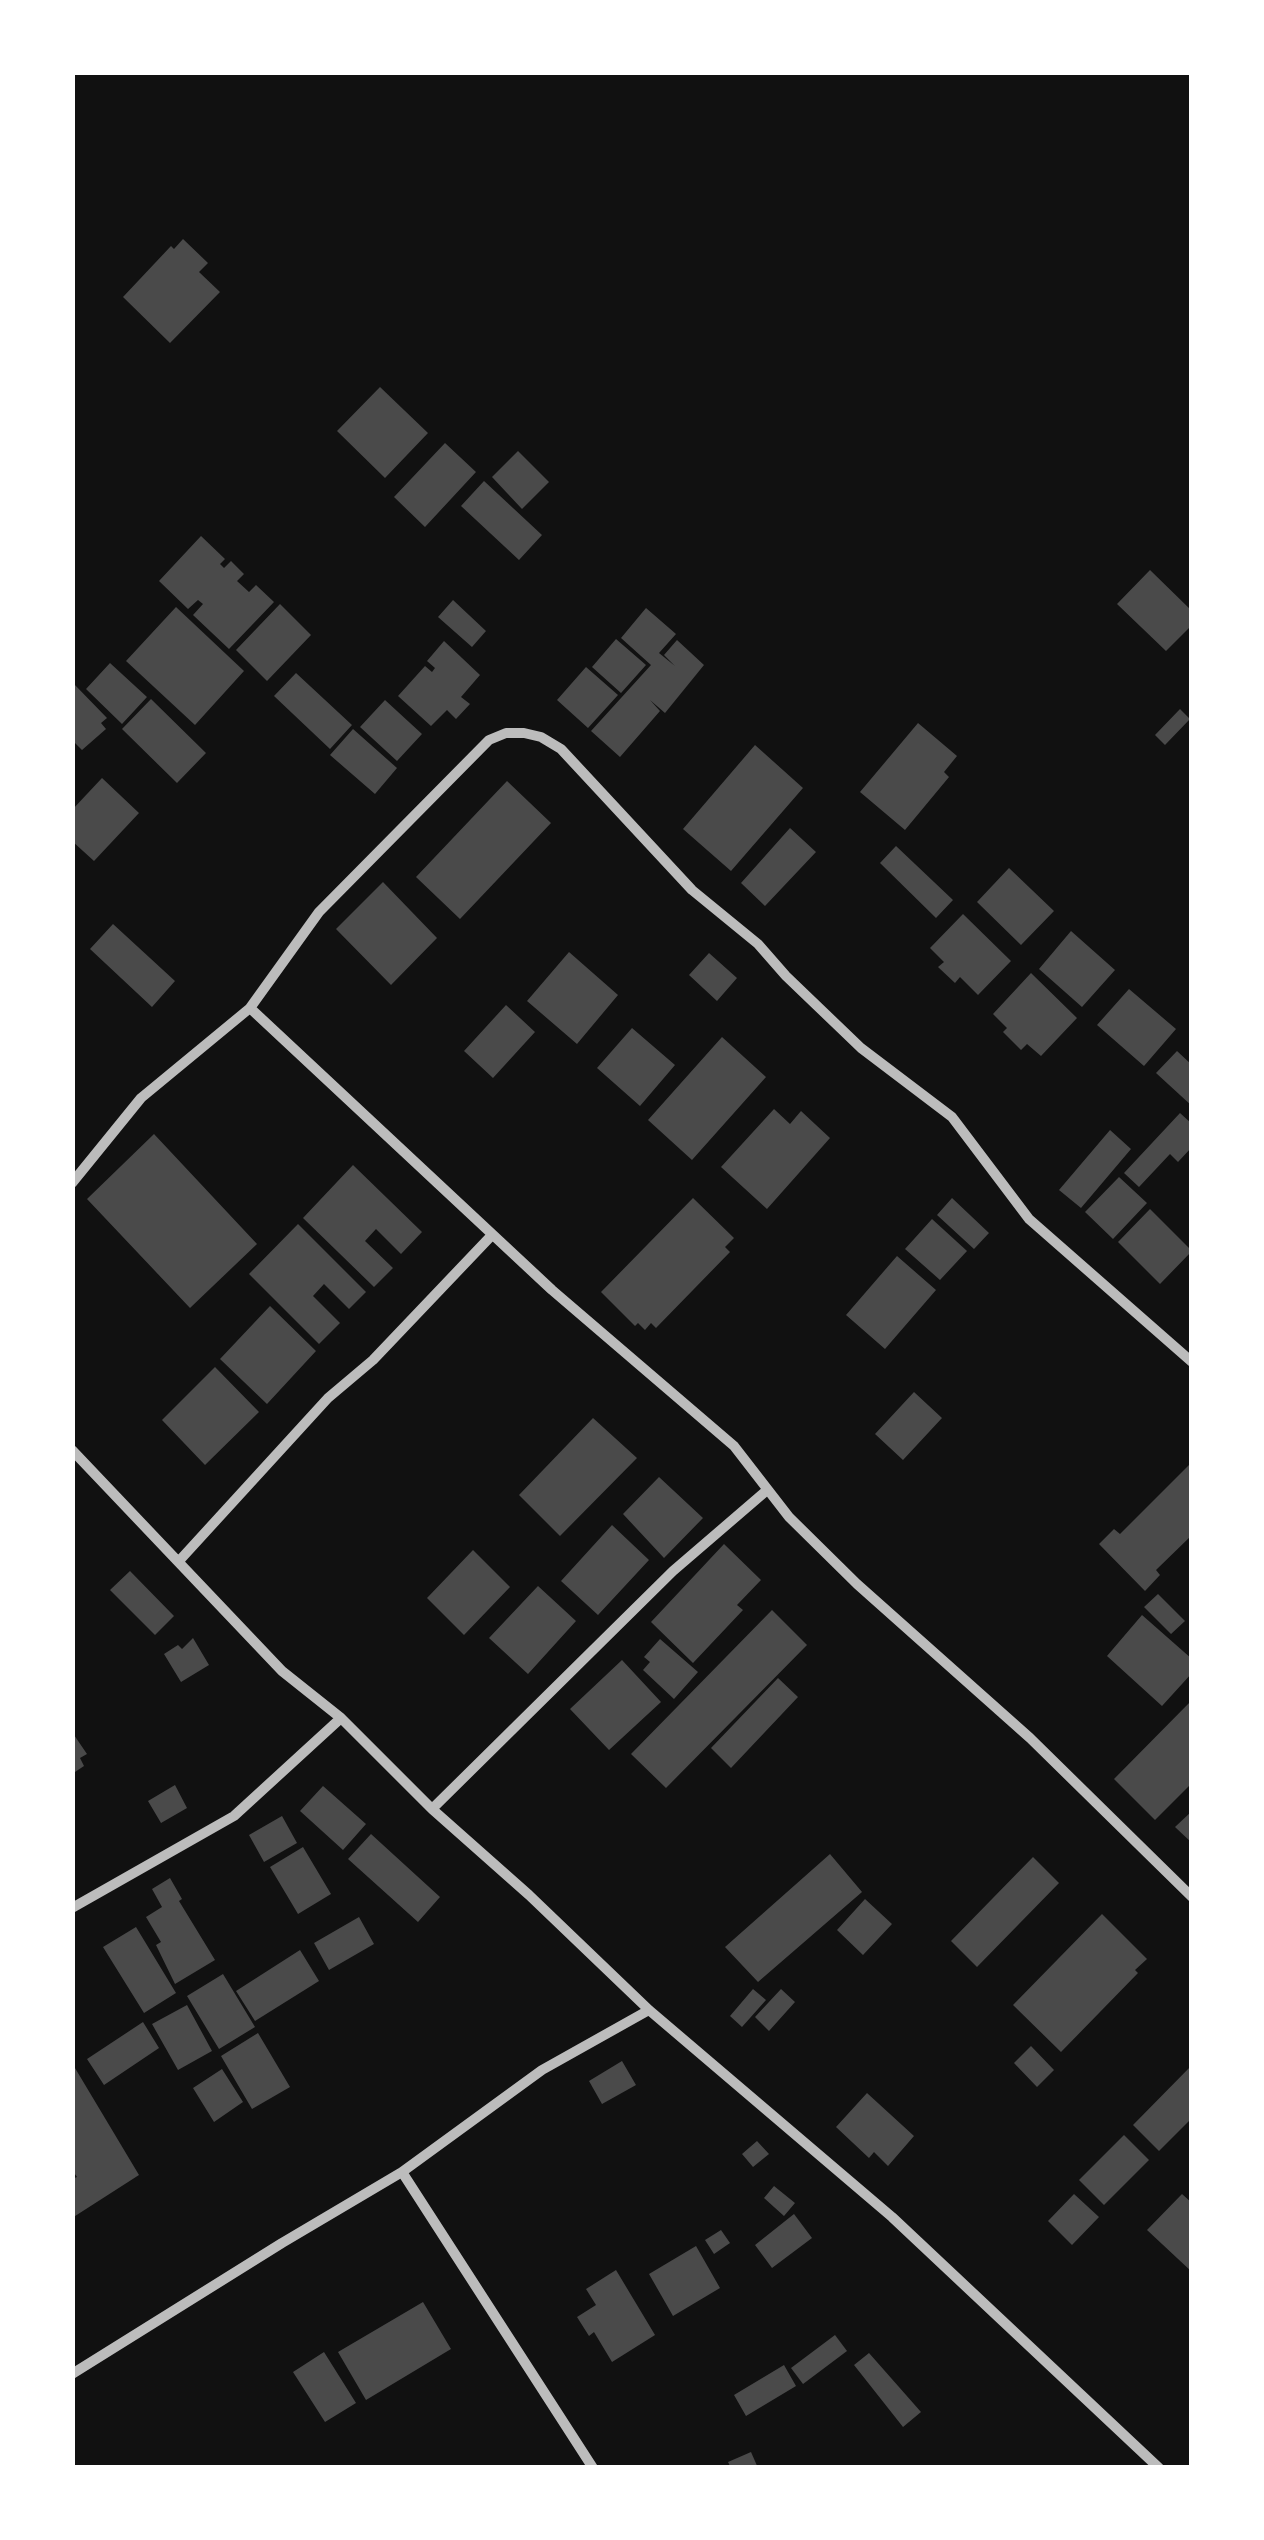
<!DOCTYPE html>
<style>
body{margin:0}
#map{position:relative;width:1264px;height:2540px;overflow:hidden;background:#111;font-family:"Fira Sans",sans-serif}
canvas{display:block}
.frame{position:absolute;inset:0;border:75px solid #fff;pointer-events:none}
</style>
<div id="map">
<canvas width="1264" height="2540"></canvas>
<div class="frame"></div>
</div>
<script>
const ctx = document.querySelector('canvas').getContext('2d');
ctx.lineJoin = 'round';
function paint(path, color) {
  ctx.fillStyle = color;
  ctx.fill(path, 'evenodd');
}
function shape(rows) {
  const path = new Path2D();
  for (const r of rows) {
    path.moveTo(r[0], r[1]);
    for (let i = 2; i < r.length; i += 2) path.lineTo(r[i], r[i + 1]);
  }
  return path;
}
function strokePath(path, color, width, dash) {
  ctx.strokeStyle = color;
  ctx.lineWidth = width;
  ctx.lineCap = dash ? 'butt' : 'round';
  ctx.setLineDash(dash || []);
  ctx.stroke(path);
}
const building = shape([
 [183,239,208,263,199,272,220,292,170,343,123,297,171,246,174,249],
 [380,387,428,433,385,478,337,431],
 [445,443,476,472,425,527,394,497],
 [518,451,549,482,522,509,492,477],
 [484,481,542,535,519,560,461,506],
 [201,536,225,559,220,564,224,568,231,561,244,574,237,581,249,592,256,585,274,602,229,649,193,615,203,604,198,600,188,609,159,581],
 [1150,570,1192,611,1192,625,1166,651,1117,604],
 [453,600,486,631,472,647,438,617],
 [280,604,311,635,267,681,236,650],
 [176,607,244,671,195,725,126,661],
 [646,608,676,634,659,653,675,666,664,655,677,640,704,665,665,713,650,700,660,711,620,757,591,731,651,665,621,638],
 [616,639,646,665,621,693,592,667],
 [444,641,480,675,461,697,470,704,456,719,447,710,431,726,398,696,425,666,432,672,435,668,427,661],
 [110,663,147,697,122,724,86,689],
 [586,667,618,695,588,728,557,700],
 [296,673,352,725,330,749,274,696],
 [74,684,107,718,101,723,106,729,82,750,72,740],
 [151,699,206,753,177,783,122,729],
 [385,700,422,734,397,761,360,727],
 [1180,709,1190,719,1165,745,1155,735],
 [918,723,957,756,944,772,949,777,905,830,860,792],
 [353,729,397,768,375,794,330,755],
 [755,745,803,788,731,871,683,829],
 [102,778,139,813,94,861,72,841,72,810],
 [507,781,551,823,460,919,416,877],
 [790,828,816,852,765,906,741,883],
 [896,846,953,900,936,918,880,863],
 [1009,868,1054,911,1021,945,977,902],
 [383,882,437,938,391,985,336,929],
 [963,914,1011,961,978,995,960,977,955,983,938,967,944,962,930,948],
 [113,924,175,981,152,1007,90,949],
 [1071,931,1115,970,1082,1007,1039,969],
 [569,952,618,995,577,1044,527,1001],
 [709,953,737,978,717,1001,689,975],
 [1031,973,1077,1018,1041,1056,1027,1044,1021,1050,1003,1032,1007,1028,993,1014],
 [1129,989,1176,1029,1144,1066,1097,1025],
 [506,1005,535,1032,493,1078,464,1051],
 [632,1028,675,1065,640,1106,597,1068],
 [722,1037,766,1077,692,1160,648,1120],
 [1177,1051,1192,1065,1192,1106,1156,1073],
 [774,1109,790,1124,801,1111,830,1138,767,1209,721,1167],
 [1180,1113,1192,1124,1192,1147,1178,1162,1170,1154,1139,1187,1124,1173],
 [1110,1130,1131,1149,1081,1208,1059,1190],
 [154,1134,257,1244,190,1308,87,1199],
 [353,1165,422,1232,401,1254,376,1229,365,1241,393,1268,374,1287,303,1218],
 [1119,1177,1147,1203,1113,1239,1085,1212],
 [693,1198,734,1238,725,1247,730,1252,656,1328,651,1323,645,1330,638,1323,635,1326,601,1292],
 [952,1198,989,1233,974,1249,937,1215],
 [1150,1209,1192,1251,1160,1284,1118,1242],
 [932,1219,967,1251,940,1280,905,1249],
 [298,1224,366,1292,349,1309,324,1284,313,1296,340,1323,319,1344,249,1274],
 [897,1256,936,1290,885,1349,846,1315],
 [270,1306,316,1351,267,1404,220,1359],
 [215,1367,259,1412,205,1465,162,1420],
 [914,1392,942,1418,903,1460,875,1434],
 [593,1418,637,1458,560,1536,519,1495],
 [1192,1462,1192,1535,1156,1570,1160,1575,1145,1591,1099,1544,1114,1529,1120,1534],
 [659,1477,703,1518,664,1558,623,1514],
 [612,1525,649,1560,598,1615,561,1581],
 [724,1544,761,1580,737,1605,743,1610,693,1663,651,1622],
 [473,1550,510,1587,464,1635,427,1598],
 [130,1571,174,1616,155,1635,110,1590],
 [538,1586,576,1621,528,1674,489,1638],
 [1158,1594,1185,1621,1171,1634,1144,1607],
 [772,1610,807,1645,666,1788,631,1754],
 [1142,1615,1192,1659,1192,1673,1162,1706,1107,1656],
 [193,1638,209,1665,181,1682,164,1654,178,1645,182,1649],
 [660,1639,698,1672,674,1699,643,1670,650,1662,644,1657],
 [622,1660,661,1702,609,1750,570,1709],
 [778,1678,798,1697,731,1768,711,1748],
 [1192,1700,1192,1783,1155,1820,1114,1779],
 [72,1732,87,1754,80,1758,84,1766,72,1774],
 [175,1785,187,1808,161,1823,148,1801],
 [323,1786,366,1824,343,1850,300,1811],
 [1192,1811,1192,1843,1175,1827],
 [282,1816,297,1843,264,1862,249,1835],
 [371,1834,440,1897,418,1922,348,1859],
 [303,1847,331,1894,298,1914,270,1867],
 [830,1854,862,1892,758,1982,725,1947],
 [1033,1857,1059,1883,977,1967,951,1941],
 [170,1878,182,1899,179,1901,215,1960,175,1984,156,1945,161,1942,146,1917,162,1907,152,1889],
 [865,1899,892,1924,863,1955,837,1930],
 [1102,1914,1147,1959,1135,1970,1138,1973,1061,2052,1013,2005],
 [359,1917,374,1944,329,1970,314,1943],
 [136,1927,176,1993,144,2013,103,1947],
 [300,1950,319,1981,255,2021,236,1991],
 [223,1974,255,2027,219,2049,187,1996],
 [753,1989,766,2000,742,2027,730,2016],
 [781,1989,795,2002,769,2031,755,2017],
 [187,2005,212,2051,178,2070,152,2024],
 [143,2022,159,2048,104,2085,87,2059],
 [258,2033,290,2087,252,2109,221,2056],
 [1031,2046,1054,2070,1037,2087,1014,2063],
 [622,2061,636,2085,602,2104,589,2081],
 [72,2063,139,2175,72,2218,72,2179,77,2177,72,2170],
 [1192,2065,1192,2118,1159,2151,1133,2125],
 [222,2069,243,2102,214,2122,193,2088],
 [867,2093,914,2136,888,2166,874,2152,869,2158,836,2127],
 [1124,2135,1149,2160,1104,2205,1079,2180],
 [757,2141,769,2154,753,2167,742,2154],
 [774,2186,795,2203,784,2216,764,2198],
 [1074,2194,1099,2217,1072,2245,1048,2221],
 [1182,2194,1192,2203,1192,2272,1147,2230],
 [794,2214,812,2238,772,2268,755,2245],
 [721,2230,730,2243,714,2254,705,2240],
 [696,2246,720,2288,673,2316,649,2274],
 [616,2270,655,2335,612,2362,594,2332,589,2336,577,2317,596,2305,586,2289],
 [423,2302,451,2349,366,2400,338,2352],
 [835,2335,847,2351,803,2384,791,2368],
 [324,2352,356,2403,325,2422,293,2372],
 [869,2353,921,2412,903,2427,854,2365],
 [784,2365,796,2386,746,2416,734,2395],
 [751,2452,758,2468,731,2468,728,2462]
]);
const minor = shape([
 [250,1008,552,1290,734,1446,789,1517,857,1584,1030,1738,1192,1897],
 [72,1183,141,1098,250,1008,319,912,489,740,506,733,524,733,541,737,561,749,692,890,758,944,786,976,861,1048,952,1117,1029,1219,1192,1362],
 [72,1450,282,1671,341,1718,432,1809,529,1895,649,2010,892,2217,1159,2468],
 [179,1561,328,1398,373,1360,492,1235],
 [432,1809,673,1571,766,1491],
 [72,1908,234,1816,341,1718],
 [402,2172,593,2468],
 [72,2374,282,2243,402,2172,542,2070,649,2010]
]);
paint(building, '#4a4a4a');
strokePath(minor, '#bcbcbc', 10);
</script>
